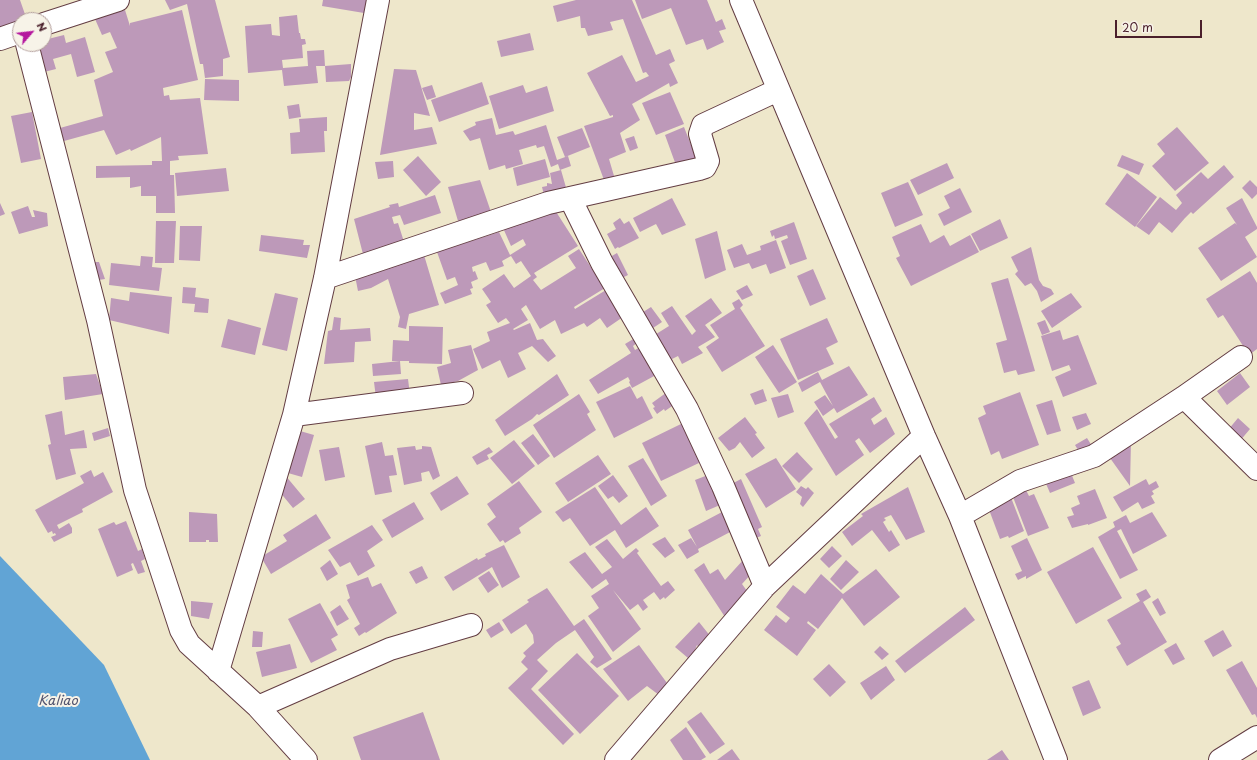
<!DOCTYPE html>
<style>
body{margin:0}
#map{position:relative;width:1257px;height:760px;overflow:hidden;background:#eee7cb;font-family:"Playpen Sans",sans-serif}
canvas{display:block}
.north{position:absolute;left:12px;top:12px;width:40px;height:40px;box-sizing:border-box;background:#f7f3e8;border:1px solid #b29e9c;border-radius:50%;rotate:62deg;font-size:11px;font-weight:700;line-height:16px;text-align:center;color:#4a1f2b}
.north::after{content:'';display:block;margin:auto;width:14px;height:18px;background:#b5179e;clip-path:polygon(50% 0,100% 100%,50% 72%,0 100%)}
.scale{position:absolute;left:1115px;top:20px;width:87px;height:18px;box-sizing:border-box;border:2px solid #4a1f2b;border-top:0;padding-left:5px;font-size:12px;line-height:14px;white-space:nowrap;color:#4a1f2b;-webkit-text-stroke:3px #f7f3e8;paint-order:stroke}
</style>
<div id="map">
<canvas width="1257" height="760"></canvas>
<div class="north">N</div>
<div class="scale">20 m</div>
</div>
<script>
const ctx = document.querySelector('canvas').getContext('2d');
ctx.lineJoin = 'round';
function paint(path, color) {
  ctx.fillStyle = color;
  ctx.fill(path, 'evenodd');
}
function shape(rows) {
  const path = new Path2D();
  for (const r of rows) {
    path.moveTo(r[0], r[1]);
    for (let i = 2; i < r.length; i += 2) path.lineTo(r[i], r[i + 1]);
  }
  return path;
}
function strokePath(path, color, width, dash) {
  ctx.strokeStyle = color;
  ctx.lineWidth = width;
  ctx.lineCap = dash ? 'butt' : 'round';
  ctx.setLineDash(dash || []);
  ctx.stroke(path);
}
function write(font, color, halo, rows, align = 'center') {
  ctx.font = font + ' "Playpen Sans",sans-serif';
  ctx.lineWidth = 4;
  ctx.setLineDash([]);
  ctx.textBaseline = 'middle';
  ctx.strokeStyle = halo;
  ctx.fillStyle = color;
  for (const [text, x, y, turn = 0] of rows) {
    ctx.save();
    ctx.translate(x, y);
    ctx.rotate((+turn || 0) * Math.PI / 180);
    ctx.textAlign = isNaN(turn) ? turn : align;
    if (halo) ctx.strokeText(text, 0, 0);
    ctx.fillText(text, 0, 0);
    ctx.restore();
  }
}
const water = shape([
 [0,556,104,665,150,760,0,760]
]);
const building = shape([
 [0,0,20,0,27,20,20,20,20,24,0,31],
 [165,0,215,0,230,57,223,59,223,76,205,78,203,64,200,64,187,4,170,10],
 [323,0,367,0,364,13,322,6],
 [576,0,632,0,656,55,670,49,675,61,669,64,678,83,670,87,669,83,632,104,640,120,620,133,626,152,609,159,617,186,607,188,584,126,613,117,613,115,610,116,587,73,622,55,636,82,649,76,646,72,643,73,623,19,610,22,613,30,588,36,585,28,581,28,580,16,557,22,553,6],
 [635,0,707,0,716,22,722,19,726,29,719,31,724,42,707,50,703,39,686,45,671,8,642,19],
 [125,10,130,26,130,23,182,10,198,80,163,88,164,96,169,95,170,100,200,98,208,154,178,156,179,160,170,161,170,175,174,175,175,213,156,213,156,196,141,196,141,186,130,188,130,177,96,178,96,166,152,165,152,161,162,161,161,137,131,151,130,149,116,155,104,130,64,141,60,128,103,116,94,80,113,72,105,52,117,48,110,32,102,35,95,19],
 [297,15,299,33,300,33,301,39,305,39,306,44,302,45,303,58,282,60,283,68,308,66,307,51,324,50,325,66,316,66,318,83,284,86,282,70,248,73,245,26,271,24,272,35,280,36,279,17],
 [530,33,534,50,501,57,497,41],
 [64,35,66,43,85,37,95,72,77,77,71,54,53,59,56,69,44,72,34,44,44,44,44,40],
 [351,64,351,77,349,81,326,82,325,66],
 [394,69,416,70,430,116,414,113,414,130,432,127,437,144,380,155],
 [205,79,239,80,239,101,204,100],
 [482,82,489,104,439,122,431,100],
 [432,85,436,97,427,100,422,88],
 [523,85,526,93,547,86,554,111,499,129,489,96],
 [670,92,684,124,656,135,642,103],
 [299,104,301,117,289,119,287,106],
 [32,112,41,159,21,163,11,116],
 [327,117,327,131,324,131,325,152,291,154,290,133,300,132,299,119],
 [492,118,496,135,513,131,515,135,546,125,557,160,568,156,571,166,560,170,558,164,551,167,544,146,537,148,536,145,519,150,523,164,506,169,505,165,489,170,480,138,470,141,463,131,476,125,475,122],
 [684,127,697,160,677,168,665,135],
 [1177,127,1209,163,1175,191,1152,166,1165,154,1157,144],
 [582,128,590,147,565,157,557,137],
 [634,136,638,148,630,151,625,139],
 [1122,155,1144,164,1139,175,1117,166],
 [418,156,441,182,426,196,403,170],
 [545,159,550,177,517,186,513,168],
 [393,161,394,177,378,179,375,162],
 [947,163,954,178,918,195,910,180],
 [1224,165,1234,177,1193,214,1191,212,1185,218,1172,233,1159,222,1149,235,1136,226,1160,197,1176,210,1182,203,1176,195,1201,172,1208,179],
 [226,168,229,191,177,196,175,173],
 [561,170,567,191,544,195,542,187,547,186,547,183,552,184,550,173],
 [1127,173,1157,197,1135,227,1105,204],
 [480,180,491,212,458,221,448,187],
 [1250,180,1257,187,1257,194,1252,199,1242,188],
 [908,182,923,215,895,227,881,193],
 [960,188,972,212,944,226,938,214,950,208,944,196],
 [435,195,441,213,404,225,400,215,392,217,394,224,398,223,405,245,364,258,354,219,390,207,389,205,398,203,399,207],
 [672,198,686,225,662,235,656,224,640,232,633,218],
 [1242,198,1257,227,1257,229,1245,237,1257,257,1221,281,1198,248,1235,223,1237,225,1226,208],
 [0,203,5,214,0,216],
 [28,206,32,217,35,217,33,210,47,213,48,226,19,234,11,212],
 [553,207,578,246,534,273,537,277,533,280,541,290,576,268,568,256,579,249,594,272,601,268,605,288,574,307,575,309,606,290,623,317,607,328,600,318,587,327,584,323,561,334,555,320,540,329,526,305,521,309,528,320,513,329,514,330,530,323,537,340,543,339,556,356,548,362,532,346,518,353,526,369,508,378,500,360,482,369,473,349,490,341,487,332,510,323,506,318,498,323,486,305,491,302,482,289,504,274,514,288,531,276,521,261,516,264,511,256,502,261,504,266,490,271,486,262,472,267,473,272,475,271,478,279,471,282,473,288,470,289,472,294,445,304,440,293,458,285,455,277,447,280,437,252,499,232,510,255,526,245,523,239,511,246,503,228],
 [620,218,624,224,629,221,639,238,619,248,618,247,615,249,607,234,616,229,613,223],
 [1000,219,1008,238,980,251,971,234],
 [156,221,176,221,174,263,155,263],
 [794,222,807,259,790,265,781,241,788,238,787,235,775,239,774,235,772,237,770,231],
 [921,224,930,243,944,235,950,246,970,235,979,252,911,286,896,258,900,256,892,237],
 [180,226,202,226,200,261,179,260],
 [717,231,726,270,705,279,695,239],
 [261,235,304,240,303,245,310,245,307,258,259,251],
 [776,240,786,268,770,274,766,264,752,269,749,263,734,268,727,250,742,244,747,255,761,250,760,246],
 [1031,247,1039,280,1043,286,1051,289,1054,294,1041,302,1037,291,1031,283,1025,286,1015,274,1018,271,1011,257],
 [617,253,628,275,618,280,605,260],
 [424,255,439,305,409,314,406,329,398,327,400,317,388,279,371,288,358,291,355,276,385,270,384,267],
 [141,256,153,257,152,267,162,268,159,291,109,285,111,263,140,266],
 [87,262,99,262,105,279,92,281],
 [813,269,826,299,810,306,797,276],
 [1250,271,1257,283,1257,349,1249,355,1223,315,1218,318,1206,299],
 [1008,278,1035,371,1018,375,1016,370,1004,373,996,343,1007,340,991,283],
 [747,285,753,295,742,300,736,291],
 [183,287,196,288,195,297,209,299,208,313,194,312,195,304,182,303],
 [130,292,172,297,169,334,109,320,111,298,129,301],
 [275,293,298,298,287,351,262,345],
 [1071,293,1082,307,1052,328,1041,311],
 [711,298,722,313,705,325,715,337,698,347,703,353,682,364,678,356,672,359,673,361,668,365,653,336,669,326,661,313,672,306,692,335,696,331,685,316],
 [739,299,743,305,740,308,765,346,722,372,706,347,719,338,710,325,735,309,732,303],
 [651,307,662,322,650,330,640,314],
 [334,317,341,318,340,330,370,328,371,341,355,342,354,362,324,364,328,331,332,330],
 [827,318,838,342,826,348,834,364,798,380,780,339],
 [228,319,261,328,255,355,221,347],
 [1045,320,1050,332,1042,335,1037,323],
 [409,326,443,327,442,364,409,363,409,361,392,361,393,340,409,341],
 [1060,330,1063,340,1078,335,1097,384,1063,397,1055,377,1071,370,1069,365,1052,371,1041,336],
 [635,338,638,342,633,346,635,350,640,347,656,375,632,388,629,382,630,381,628,377,598,394,589,380,631,353,625,344],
 [471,345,478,370,458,381,441,385,437,367,451,363,448,350],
 [773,345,797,382,779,393,755,357],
 [400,361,401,374,373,376,372,364],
 [849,366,868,395,837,413,834,408,823,416,814,402,825,395,833,406,820,382,802,392,798,383,818,372,822,380],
 [1240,373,1250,387,1227,405,1217,391],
 [96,374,103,394,65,400,63,377],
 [557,374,569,395,539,415,537,414,532,419,505,436,495,420],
 [408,379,410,395,376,398,374,382],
 [630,386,637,399,642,396,653,418,614,438,596,402],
 [763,389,767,401,755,405,750,394],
 [670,390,675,404,665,411,664,409,657,414,653,408,655,407,652,403],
 [1020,392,1039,445,1002,459,999,451,991,455,978,418,986,414,983,406],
 [579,394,590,412,587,414,596,430,554,458,533,425],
 [788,394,794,412,778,418,771,398],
 [874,397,882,411,871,419,874,425,886,417,895,434,870,453,859,438,855,441,864,455,836,476,804,423,817,409,835,439,838,437,829,424],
 [1052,400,1061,431,1047,435,1036,405],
 [62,411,65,435,84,430,87,448,70,449,76,474,56,480,48,445,51,444,45,415],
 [1086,413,1091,424,1077,430,1072,417],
 [745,417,757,433,755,434,765,448,752,458,740,442,735,448,729,451,718,438],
 [1238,418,1250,429,1239,442,1228,430],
 [683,423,701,462,661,481,642,443],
 [108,428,110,436,94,441,92,433],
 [300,431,314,435,302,477,288,473],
 [533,434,550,456,538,465,521,443],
 [1087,438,1095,451,1081,455,1075,445],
 [514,440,535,466,512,484,490,458],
 [1131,440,1130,486,1110,458],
 [382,442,385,456,393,455,397,475,389,476,392,492,375,495,365,446],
 [415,446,416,450,422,449,422,446,431,447,440,476,433,480,429,471,421,473,422,481,404,485,397,448],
 [339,447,345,477,325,481,319,450],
 [489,447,493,452,487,455,489,459,477,465,472,457],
 [797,452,813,469,799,483,782,466],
 [598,455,611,474,568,502,555,483],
 [643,458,667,496,651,506,628,466],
 [776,458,796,489,766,508,745,474],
 [1069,468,1075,483,1050,493,1044,479],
 [91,470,94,477,103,472,113,492,82,509,83,512,57,525,59,529,69,523,72,528,72,533,54,542,51,537,56,535,55,533,53,534,52,531,48,533,35,510,84,483,80,476],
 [285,475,305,499,293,508,279,491],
 [613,475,628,496,619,503,613,496,608,499,598,486],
 [708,475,720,505,706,511,695,480],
 [457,476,469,494,441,511,430,493],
 [741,479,762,527,758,529,761,536,748,541,726,487],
 [1146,479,1149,485,1156,481,1159,487,1152,491,1154,494,1151,496,1155,503,1142,509,1138,502,1122,512,1113,497],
 [519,481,542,512,519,528,521,533,505,543,503,540,500,542,487,524,496,517,487,504],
 [801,486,806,489,808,487,814,493,803,507,800,504,802,497,796,492],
 [595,487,621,525,646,507,659,526,626,548,615,530,590,546,570,518,563,522,555,512],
 [908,487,925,532,906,540,891,515,884,518,886,520,883,522,889,532,891,530,900,545,889,552,872,530,852,546,842,532,863,516,861,514],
 [1095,489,1107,518,1088,525,1088,524,1072,528,1067,517,1074,515,1071,508,1080,504,1077,496],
 [1026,490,1029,496,1034,494,1049,528,1028,536,1013,497],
 [1010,495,1024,531,1009,538,1008,536,1000,539,988,507],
 [414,502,424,519,392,538,382,520],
 [189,512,217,514,218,542,209,542,209,540,206,540,206,542,189,542],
 [722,512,732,531,698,549,699,552,687,559,678,545,691,538,697,547,688,530],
 [1152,512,1167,536,1133,554,1121,529,1117,531,1138,570,1120,579,1098,537,1115,527,1113,522,1126,515,1130,523],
 [316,514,331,538,271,574,261,557,287,541,283,535],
 [126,521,138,551,142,549,145,559,141,561,145,572,138,574,133,563,131,564,133,570,117,577,98,529,114,522,116,525],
 [372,525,383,540,367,551,375,566,358,576,350,562,340,567,328,550],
 [665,537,675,551,665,558,652,544],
 [1027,538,1042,570,1026,579,1026,576,1018,580,1015,574,1022,571,1011,546],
 [607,539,623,559,636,548,639,551,637,553,661,586,668,581,675,590,665,599,664,597,660,600,654,592,643,600,648,607,643,611,638,604,630,610,613,590,641,629,613,652,588,616,599,608,591,596,609,584,606,579,592,589,569,562,585,552,602,574,612,567,595,547],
 [504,545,520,577,502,588,492,567,453,591,444,577,477,558,478,560,486,556,485,554],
 [832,546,842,556,829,568,820,559],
 [1093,547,1122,598,1076,624,1047,572],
 [744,559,752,573,742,584,747,591,725,617,694,570,704,563,710,574,718,569,725,580],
 [330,560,338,574,327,581,320,568],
 [846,560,859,572,841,590,830,579],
 [422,566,428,578,416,584,409,572],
 [876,569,900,597,864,626,842,598,818,629,808,621,807,623,816,630,797,656,764,630,776,615,786,623,790,618,776,607,793,585,805,594,821,574,843,594],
 [489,571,499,585,488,593,478,578],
 [368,577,372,587,381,583,397,613,366,633,365,632,359,636,354,628,360,624,347,600,350,598,346,585],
 [547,588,574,626,584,619,612,659,597,668,590,662,594,657,575,630,556,643,537,660,548,671,531,689,574,734,563,745,508,688,528,669,521,662,526,656,523,653,534,643,533,635,526,624,511,634,502,620,529,602,527,600],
 [1146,589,1151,597,1143,602,1167,642,1127,666,1116,647,1121,644,1107,620,1140,601,1136,594],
 [1158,598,1166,613,1160,616,1152,602],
 [191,601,213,603,209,619,191,616],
 [320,603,338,635,331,639,337,650,311,663,288,619],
 [340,605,349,619,337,626,330,612],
 [965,607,975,620,905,673,895,661],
 [499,622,504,630,491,638,486,630],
 [699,622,711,637,699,648,697,645,686,672,681,667,688,658,675,647],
 [1223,630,1232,646,1213,657,1204,641],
 [253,631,263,632,262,647,252,647],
 [1176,643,1185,659,1173,665,1164,650],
 [290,644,297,668,262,677,256,652],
 [639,645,667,683,659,695,647,686,628,701,603,669],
 [880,646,889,654,882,660,874,652],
 [577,653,619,696,580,734,538,690],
 [1242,661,1257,688,1257,718,1255,714,1252,715,1226,670],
 [829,664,846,682,830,697,813,679],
 [886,666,895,680,871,700,860,683],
 [1089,680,1101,708,1083,716,1072,687],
 [423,712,440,760,361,760,353,737],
 [701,712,725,744,710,754,687,722],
 [686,727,706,757,701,760,683,760,670,740],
 [732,749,740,760,717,760],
 [1002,750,1009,760,987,760]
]);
const street = shape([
 [741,0,924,436,960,516,1056,760],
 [44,24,118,0],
 [0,39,20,32],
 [27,44,98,320,135,490,181,630,189,644,258,707,306,760],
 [570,198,602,263,687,409,723,486,765,586],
 [325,278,548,203,699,169,705,167,708,161,700,134,703,125,778,90],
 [1184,397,1241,357],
 [294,415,462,393],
 [960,516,1020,481,1094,456,1184,397,1257,469],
 [218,671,294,415,325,278,378,0],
 [258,707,390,649,471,625],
 [616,760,765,586,924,436],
 [1220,760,1257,737]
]);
const waterNames = [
 ["Kaliao",58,701]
];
paint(water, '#61a4d5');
paint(building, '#bd99b9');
strokePath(street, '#633d43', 24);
strokePath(street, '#fff', 22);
write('italic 13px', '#53546f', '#f7f3e8', waterNames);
</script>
